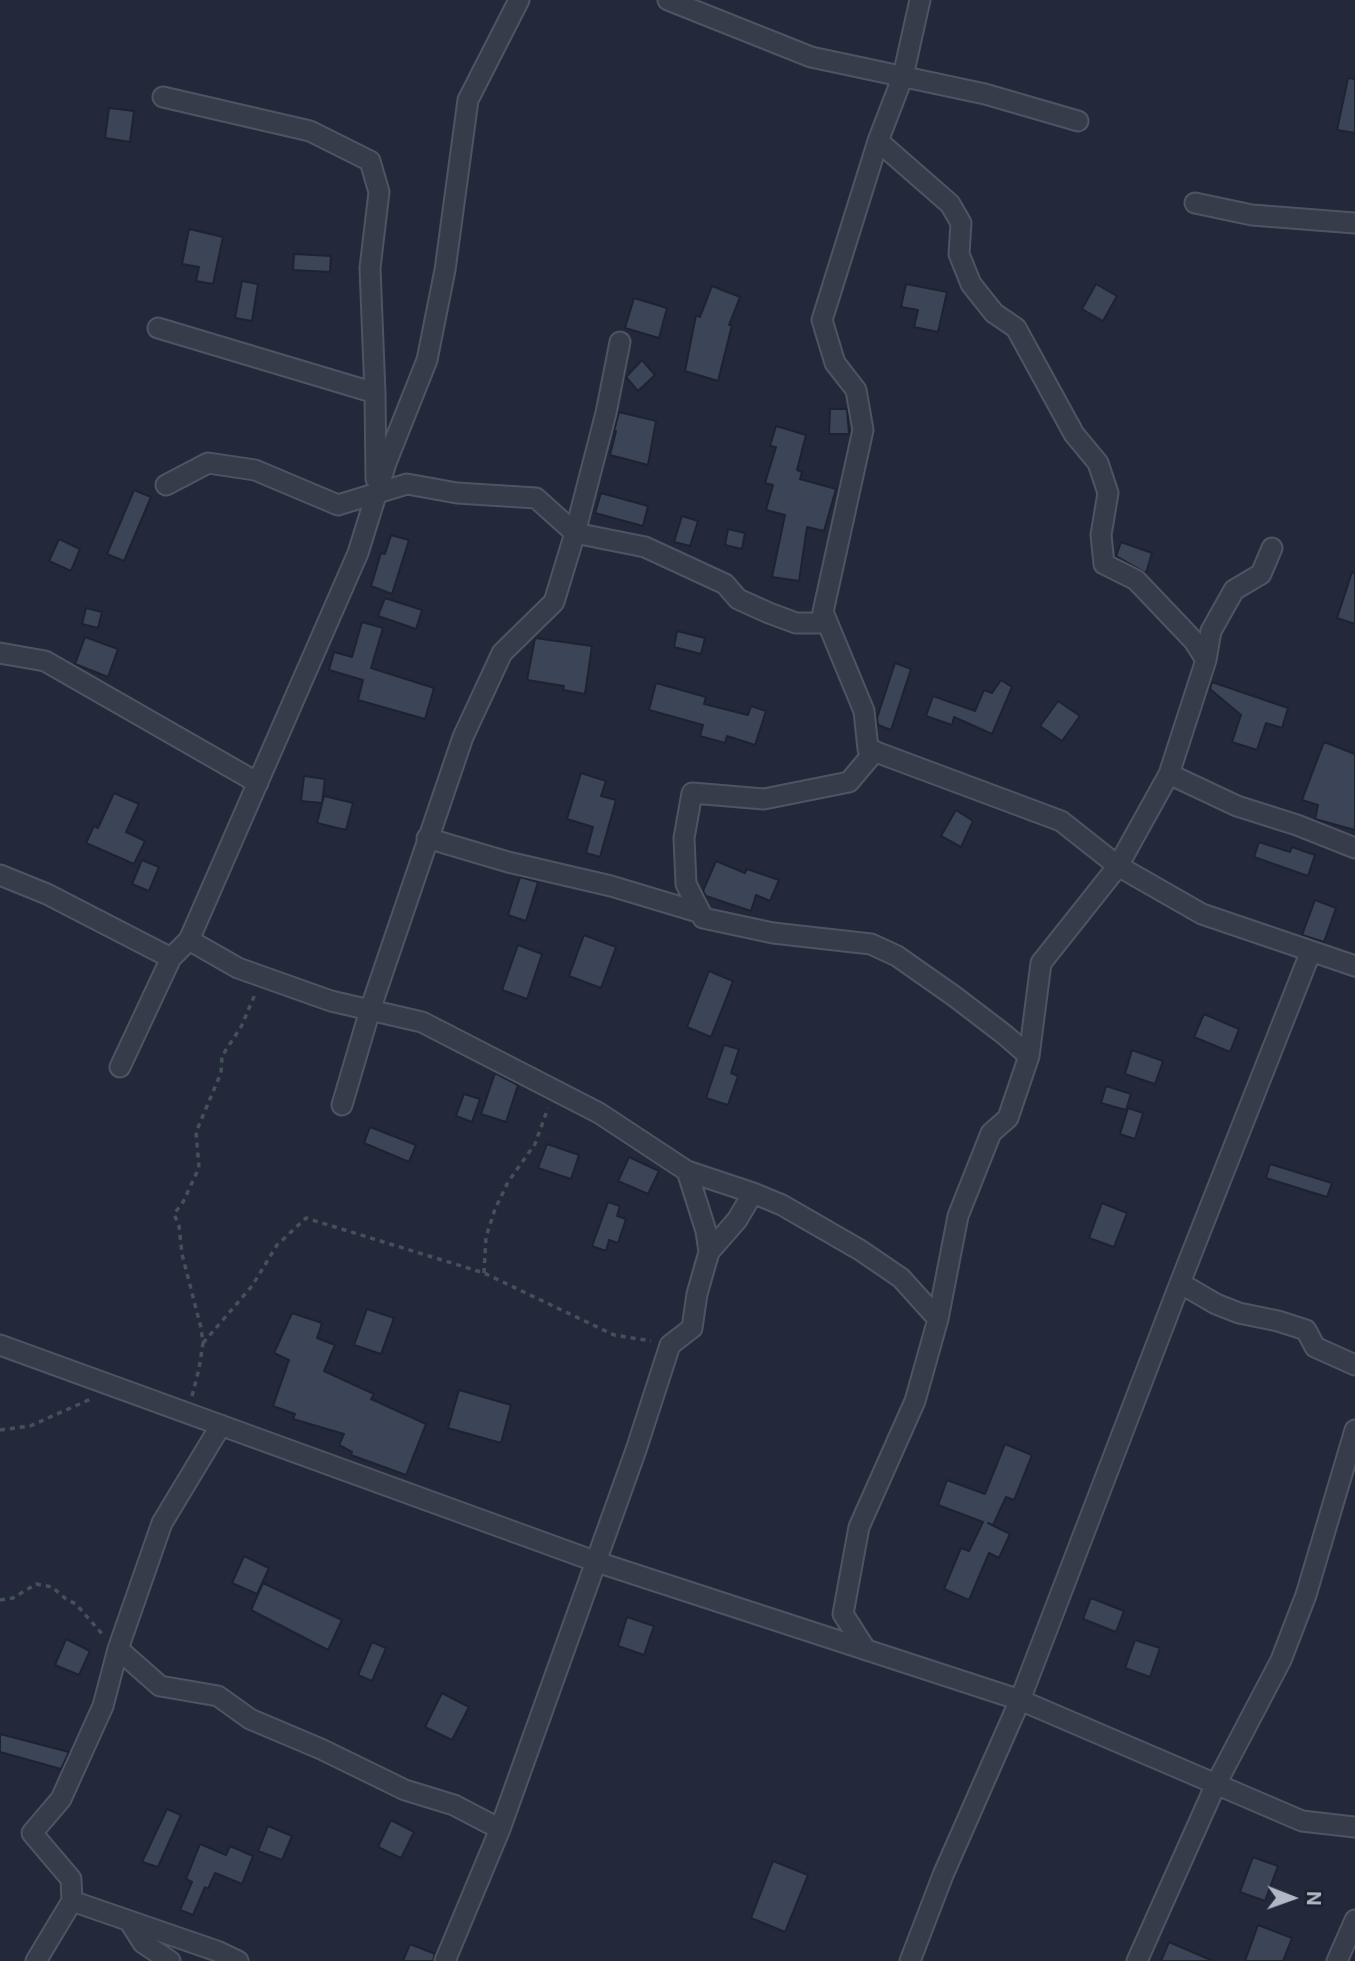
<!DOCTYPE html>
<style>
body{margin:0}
#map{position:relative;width:1355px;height:1961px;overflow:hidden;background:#23293a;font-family:Inter,sans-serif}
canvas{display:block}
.north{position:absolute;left:1257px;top:1863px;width:70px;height:70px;-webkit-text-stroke:5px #1c212f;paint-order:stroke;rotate:91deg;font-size:19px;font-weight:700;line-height:28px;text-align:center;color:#b2b7c6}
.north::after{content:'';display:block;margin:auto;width:24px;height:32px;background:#b2b7c6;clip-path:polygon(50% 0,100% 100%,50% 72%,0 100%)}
</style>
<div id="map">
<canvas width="1355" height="1961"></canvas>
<div class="north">N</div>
</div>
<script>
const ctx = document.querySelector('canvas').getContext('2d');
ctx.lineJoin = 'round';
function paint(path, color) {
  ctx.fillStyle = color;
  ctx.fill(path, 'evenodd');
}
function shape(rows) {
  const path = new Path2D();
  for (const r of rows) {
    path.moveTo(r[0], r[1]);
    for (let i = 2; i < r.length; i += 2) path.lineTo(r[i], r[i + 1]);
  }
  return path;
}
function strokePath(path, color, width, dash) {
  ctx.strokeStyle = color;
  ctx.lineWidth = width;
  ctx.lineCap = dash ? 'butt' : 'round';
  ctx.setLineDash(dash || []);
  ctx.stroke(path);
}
const building = shape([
 [1348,78,1355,79,1355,133,1337,130,1348,78],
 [109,108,134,111,130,142,105,138,109,108],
 [189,229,223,237,213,284,196,281,199,267,182,264,189,229],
 [294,254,331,256,330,272,293,270,294,254],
 [242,281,258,284,252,321,235,318,242,281],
 [906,284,947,292,938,332,914,327,918,310,901,307,906,284],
 [1096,284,1117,296,1103,321,1082,309,1096,284],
 [712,286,740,297,729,325,732,325,718,381,685,371,696,315,700,317,712,286],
 [634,298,667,308,659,338,625,328,634,298],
 [642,360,655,375,638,391,626,377,642,360],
 [830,409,847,409,849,434,829,434,830,409],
 [619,412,656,421,648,465,610,455,616,431,614,431,619,412],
 [776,426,806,435,797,470,802,472,800,479,836,489,824,531,807,527,799,581,772,577,785,515,766,510,773,485,765,483,776,447,770,446,776,426],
 [134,490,151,497,124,561,107,554,134,490],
 [601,493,648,506,643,526,595,513,601,493],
 [682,516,698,521,690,546,674,542,682,516],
 [728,529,745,533,742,549,725,545,728,529],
 [391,535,409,540,392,594,371,586,381,553,385,554,391,535],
 [59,539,80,549,71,571,49,561,59,539],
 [1121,542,1152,553,1146,573,1116,556,1121,542],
 [1352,572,1355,573,1355,624,1337,618,1352,572],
 [385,598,422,610,416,629,378,616,385,598],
 [86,608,102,612,98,628,82,624,86,608],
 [362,622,383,628,371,668,434,688,425,719,358,700,363,680,329,670,334,652,352,657,362,622],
 [677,631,705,638,701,654,674,647,677,631],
 [85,637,118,649,108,677,75,664,85,637],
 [535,638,592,646,585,694,563,690,564,686,527,680,535,638],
 [895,663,911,669,891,730,878,725,877,718,895,663],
 [1001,680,1012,687,992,734,954,717,952,725,926,716,933,696,975,711,984,690,992,693,1001,680],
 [1212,682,1288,708,1282,728,1266,723,1257,750,1232,742,1241,715,1210,689,1212,682],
 [656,683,706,697,704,704,748,715,751,706,766,711,755,745,727,736,725,743,700,736,703,725,649,710,656,683],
 [1058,701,1080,716,1062,741,1040,726,1058,701],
 [1324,742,1355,754,1355,830,1315,819,1318,805,1302,800,1324,742],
 [581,773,606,781,601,796,616,800,600,857,586,853,593,827,567,819,581,773],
 [304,776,325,779,322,803,301,801,304,776],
 [114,793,139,804,126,832,145,841,134,864,86,843,94,826,98,828,114,793],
 [324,796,353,803,346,830,317,823,324,796],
 [956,810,973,821,961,847,941,836,956,810],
 [1259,842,1290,852,1292,847,1315,855,1308,876,1254,857,1259,842],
 [142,860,159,867,149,891,132,884,142,860],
 [716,861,745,873,747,869,779,880,770,901,756,895,751,911,706,896,703,891,716,861],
 [520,877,538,882,526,921,508,915,520,877],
 [1315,900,1336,908,1324,942,1302,935,1315,900],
 [584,935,616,947,601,988,569,976,584,935],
 [518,945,542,954,527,999,502,990,518,945],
 [709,971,733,981,711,1037,687,1027,709,971],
 [1204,1014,1239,1029,1230,1052,1194,1037,1204,1014],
 [724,1045,739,1049,731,1073,738,1076,728,1105,706,1098,724,1045],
 [1132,1050,1163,1061,1155,1084,1125,1074,1132,1050],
 [495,1073,518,1085,506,1122,481,1114,495,1073],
 [1106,1086,1131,1094,1126,1110,1101,1103,1106,1086],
 [464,1094,480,1099,472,1122,456,1116,464,1094],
 [1128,1108,1143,1113,1135,1139,1120,1134,1128,1108],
 [370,1127,416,1145,409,1162,364,1143,370,1127],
 [547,1144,579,1155,571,1179,538,1168,547,1144],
 [629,1157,659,1171,648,1194,618,1181,629,1157],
 [1270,1164,1332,1183,1327,1197,1266,1178,1270,1164],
 [608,1202,620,1206,617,1216,626,1219,618,1243,609,1240,606,1251,592,1246,608,1202],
 [1102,1203,1127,1213,1114,1247,1089,1238,1102,1203],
 [367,1309,394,1318,381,1354,354,1345,367,1309],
 [292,1313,322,1323,317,1338,335,1345,324,1371,374,1394,371,1399,426,1424,406,1475,351,1455,352,1452,339,1445,344,1434,293,1419,295,1414,273,1406,289,1360,274,1353,292,1313],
 [459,1390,511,1405,501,1443,448,1428,459,1390],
 [1005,1444,1032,1455,1014,1500,1006,1497,993,1525,988,1523,1010,1534,999,1558,989,1553,969,1600,944,1589,961,1548,969,1551,983,1522,938,1505,947,1480,985,1494,1005,1444],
 [244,1556,269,1568,257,1594,232,1583,244,1556],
 [263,1583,342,1620,328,1650,251,1610,263,1583],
 [1091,1598,1124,1611,1116,1632,1083,1619,1091,1598],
 [627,1617,654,1626,644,1655,618,1646,627,1617],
 [66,1639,90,1651,79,1675,55,1665,66,1639],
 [1135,1640,1160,1648,1150,1677,1125,1668,1135,1640],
 [372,1642,386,1648,372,1681,358,1675,372,1642],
 [442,1693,469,1707,452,1740,425,1727,442,1693],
 [0,1734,69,1752,61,1769,0,1752,0,1734],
 [167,1809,181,1815,158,1867,142,1862,167,1809],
 [391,1820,414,1832,401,1858,378,1847,391,1820],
 [268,1826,292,1836,282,1860,258,1851,268,1826],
 [200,1844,226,1855,230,1846,253,1856,242,1884,215,1873,208,1889,205,1887,193,1915,180,1910,192,1882,186,1879,200,1844],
 [1253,1857,1278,1866,1265,1901,1240,1892,1253,1857],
 [773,1861,808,1875,785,1932,751,1918,773,1861],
 [1258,1925,1292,1938,1283,1961,1245,1961,1258,1925],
 [1169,1942,1213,1961,1161,1961,1169,1942],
 [410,1944,435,1954,433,1961,403,1961,410,1944]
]);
const path = shape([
 [484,1273,486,1237,495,1209,508,1182,535,1144,548,1108],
 [203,1343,252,1286,277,1245,306,1218,484,1273,614,1335,651,1341],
 [192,1396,199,1369,203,1343,201,1328,182,1254,179,1226,174,1214,183,1202,199,1168,196,1132,221,1073,222,1056,241,1027,256,992],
 [0,1430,30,1426,93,1398],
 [0,1600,13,1598,36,1584,52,1587,66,1599,76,1604,103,1635]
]);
const street = shape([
 [668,0,811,57,985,94,1078,121],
 [920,0,903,76,878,141,822,320,835,363,856,390,863,430,823,612,864,711,868,749,1061,821,1118,866,1202,914,1311,951],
 [163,97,310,131,370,161,379,192,370,268,375,393],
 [878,141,950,204,961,223,959,254,971,284,994,313,1016,328,1074,434,1098,463,1108,493,1101,535,1104,564,1136,580,1194,641,1206,660],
 [1195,203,1252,215,1355,223],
 [158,328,375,393,376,479],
 [620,342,606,413,575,533,645,547,725,584,738,599,769,613,796,623,827,623],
 [166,485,208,463,255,470,338,505,407,484,457,493,536,498,575,533,554,602,502,653,463,737,370,1010,342,1105],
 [0,653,45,661,258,783],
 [875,751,849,782,764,799,692,793,684,838,686,884,703,918,773,933,871,944,897,956,954,996,1005,1035,1029,1056],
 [1169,774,1237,806,1297,825,1355,848],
 [427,838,508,862,611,886,701,913],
 [0,875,47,894,171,958],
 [189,940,238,968,331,1001,422,1022,599,1113,687,1171,753,1193,782,1205,860,1250,901,1278,938,1319],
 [120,1067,171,958,189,940,358,553,386,463,427,360,445,270,468,100,519,0],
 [687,1171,706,1231,709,1252],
 [1180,1283,1216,1304,1239,1313,1278,1321,1306,1330,1315,1347,1355,1365],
 [0,1345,597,1562,1020,1700,1302,1821,1355,1827],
 [118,1649,160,1686,218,1696,250,1719,321,1749,405,1790,454,1805,500,1829],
 [866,1650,843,1614,859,1527,915,1401,938,1319,958,1216,991,1133,1008,1118,1029,1056,1041,963,1118,866,1169,774,1206,660,1211,631,1234,590,1261,574,1272,548],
 [72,1901,217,1951,238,1961],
 [129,1921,143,1943,170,1961],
 [36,1961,72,1901,71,1879,32,1833,61,1799,103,1706,118,1649,162,1523,221,1425],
 [445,1961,500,1829,636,1450,670,1345,692,1328,697,1294,709,1252,737,1220,753,1193],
 [910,1961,943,1875,1020,1700,1180,1283,1311,951,1355,966],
 [1137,1961,1216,1784,1281,1660,1306,1595,1355,1430],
 [1337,1961,1355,1920]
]);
paint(building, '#3c4457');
strokePath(building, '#1e2331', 2);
strokePath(street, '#4f5462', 23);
strokePath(path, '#435258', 3.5, [5, 5]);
strokePath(street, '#373c4a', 19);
</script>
